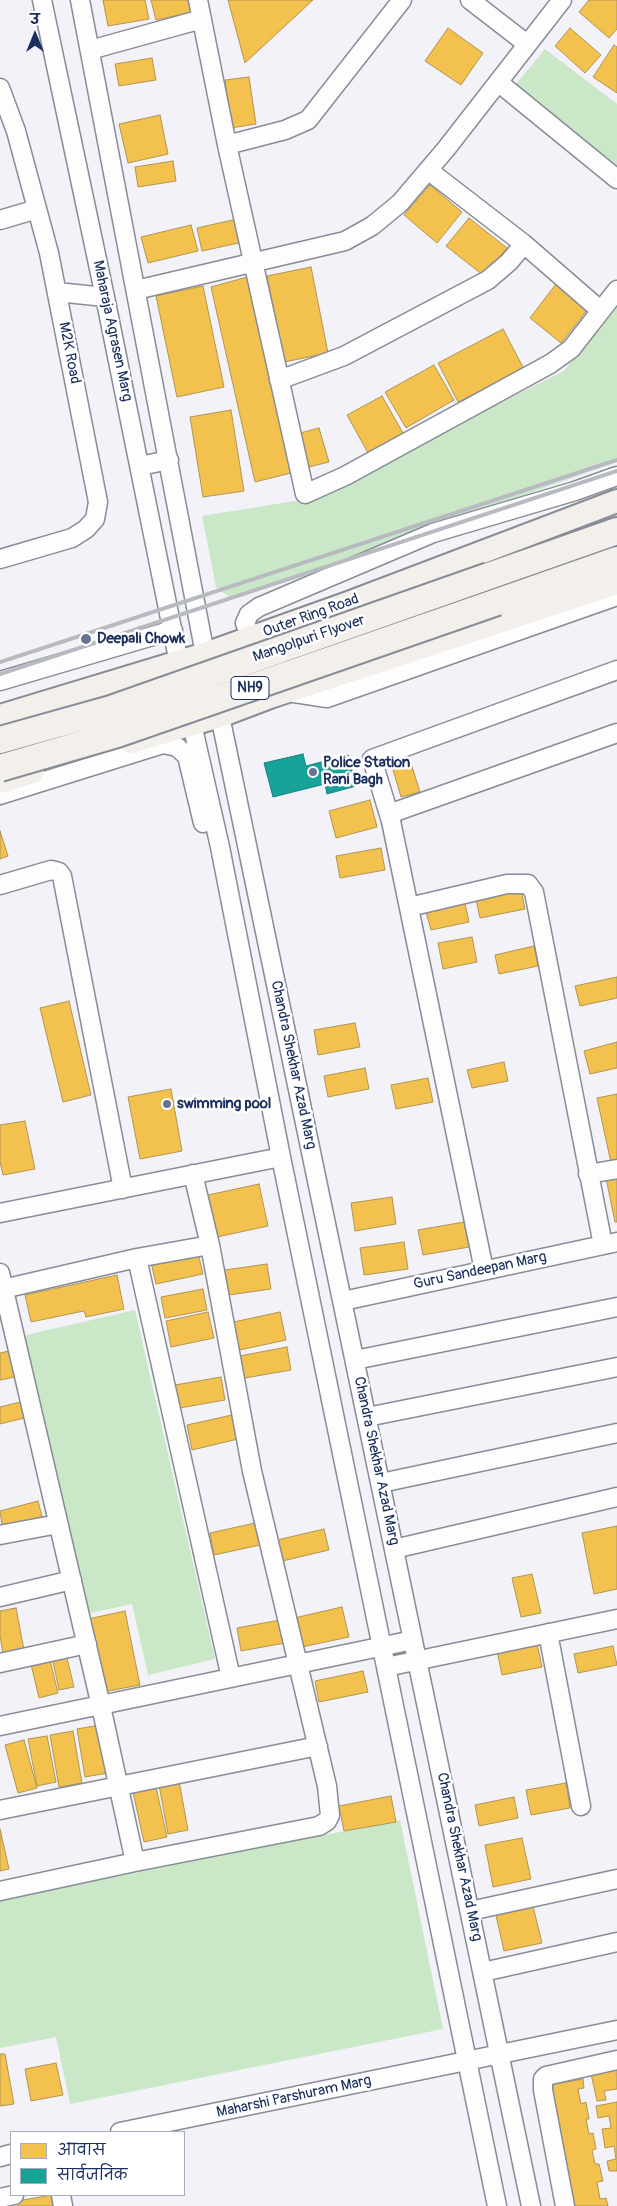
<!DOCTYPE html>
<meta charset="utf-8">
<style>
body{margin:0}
#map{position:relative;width:617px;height:2206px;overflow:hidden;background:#f2f2f8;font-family:Pangolin,"Playpen Sans Deva",sans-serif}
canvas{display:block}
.legend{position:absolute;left:10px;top:2131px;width:175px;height:65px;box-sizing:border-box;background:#fff;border:1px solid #a4acbf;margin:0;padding:6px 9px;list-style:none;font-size:15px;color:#1b2f5e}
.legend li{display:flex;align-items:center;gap:10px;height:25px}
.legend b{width:25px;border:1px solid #a4acbf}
.north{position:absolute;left:10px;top:10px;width:50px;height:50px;-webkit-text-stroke:4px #fff;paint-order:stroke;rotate:0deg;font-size:14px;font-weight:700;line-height:20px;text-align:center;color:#1b2f5e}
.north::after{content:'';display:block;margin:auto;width:18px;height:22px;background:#1b2f5e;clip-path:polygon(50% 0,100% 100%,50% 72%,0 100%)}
</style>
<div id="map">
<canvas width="617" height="2206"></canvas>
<ul class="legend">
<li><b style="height:14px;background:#f2c14e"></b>आवास</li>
<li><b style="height:14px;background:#17a398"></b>सार्वजनिक</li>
</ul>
<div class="north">उ</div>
</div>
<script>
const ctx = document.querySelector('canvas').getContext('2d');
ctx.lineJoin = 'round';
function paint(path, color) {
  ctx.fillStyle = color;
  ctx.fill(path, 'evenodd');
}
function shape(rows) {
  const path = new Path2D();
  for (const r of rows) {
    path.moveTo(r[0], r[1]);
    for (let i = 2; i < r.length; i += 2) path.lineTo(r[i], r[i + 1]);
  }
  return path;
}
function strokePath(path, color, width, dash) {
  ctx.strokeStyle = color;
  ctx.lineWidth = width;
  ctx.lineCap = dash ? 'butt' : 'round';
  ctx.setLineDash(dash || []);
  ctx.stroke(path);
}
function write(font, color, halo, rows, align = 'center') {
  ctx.font = font + ' Pangolin,sans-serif';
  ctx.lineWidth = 5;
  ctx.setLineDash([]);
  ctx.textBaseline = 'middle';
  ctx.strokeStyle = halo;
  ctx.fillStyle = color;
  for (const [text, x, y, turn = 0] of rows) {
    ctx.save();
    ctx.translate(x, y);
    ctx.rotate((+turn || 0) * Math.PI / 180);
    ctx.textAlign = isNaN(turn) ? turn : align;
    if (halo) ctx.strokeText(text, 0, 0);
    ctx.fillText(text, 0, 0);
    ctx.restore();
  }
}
const green = shape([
 [545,49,617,104,617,166,516,84],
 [617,304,617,462,232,599,216,587,202,516,307,499,564,371],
 [135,1310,215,1659,148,1675,132,1604,86,1614,22,1336],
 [400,1820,443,2029,70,2104,56,2037,0,2048,0,1900]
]);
const homes = shape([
 [103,0,145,0,149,19,108,26,103,0],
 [151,0,190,0,192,12,156,20,151,0],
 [228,0,313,0,245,63,228,0],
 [589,0,617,0,617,29,609,38,579,12,589,0],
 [448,28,483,53,461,85,425,61,448,28],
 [570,28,601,55,585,73,555,46,570,28],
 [614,45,617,47,617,93,593,77,614,45],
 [152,58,156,80,119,86,115,64,152,58],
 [249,77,256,124,231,128,225,80,249,77],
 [160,115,168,154,128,163,119,124,160,115],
 [173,161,176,181,138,187,135,167,173,161],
 [430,185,462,212,437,243,404,215,430,185],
 [469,218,507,248,484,276,446,246,469,218],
 [237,219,243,242,202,251,197,228,237,219],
 [191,225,198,251,148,263,141,237,191,225],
 [311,267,328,353,284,362,267,276,311,267],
 [247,277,295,472,255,482,211,287,247,277],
 [559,280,591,305,561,343,530,318,559,280],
 [203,286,224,387,177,397,156,296,203,286],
 [503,329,524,369,458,402,438,363,503,329],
 [434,365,454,400,406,428,385,392,434,365],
 [382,396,403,433,368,453,347,415,382,396],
 [231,410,244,491,203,497,190,417,231,410],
 [319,428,329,462,309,467,300,433,319,428],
 [409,757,420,792,401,797,391,763,409,757],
 [370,800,377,827,336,838,329,811,370,800],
 [0,831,8,856,0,859,0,831],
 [381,848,385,870,340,878,336,856,381,848],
 [520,885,525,909,480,918,475,895,520,885],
 [464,899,469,922,431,930,425,908,464,899],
 [472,937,477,962,443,969,438,943,472,937],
 [534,946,538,966,499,974,495,955,534,946],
 [617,977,617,998,580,1006,575,986,617,977],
 [69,1001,91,1095,63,1102,40,1008,69,1001],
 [355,1023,360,1047,318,1055,314,1030,355,1023],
 [617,1042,617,1068,590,1074,584,1051,617,1042],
 [504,1062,508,1081,472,1088,467,1070,504,1062],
 [365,1068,369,1089,328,1097,324,1076,365,1068],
 [428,1078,433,1102,396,1109,391,1085,428,1078],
 [171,1089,182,1151,140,1159,128,1097,171,1089],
 [617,1094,617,1162,611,1163,597,1098,617,1094],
 [25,1121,35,1169,3,1175,0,1162,0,1125,25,1121],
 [617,1175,617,1222,615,1222,606,1178,617,1175],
 [259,1184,268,1226,217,1237,208,1195,259,1184],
 [392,1197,396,1224,355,1231,351,1203,392,1197],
 [464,1222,469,1247,423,1255,418,1230,464,1222],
 [404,1242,408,1269,364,1275,360,1248,404,1242],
 [197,1248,203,1274,156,1284,150,1258,197,1248],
 [267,1264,271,1289,222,1296,218,1271,267,1264],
 [117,1275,124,1309,86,1317,84,1311,31,1322,25,1295,117,1275],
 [203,1289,207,1310,165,1318,161,1297,203,1289],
 [208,1312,214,1338,171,1347,166,1321,208,1312],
 [280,1312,286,1340,235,1351,229,1323,280,1312],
 [287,1347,291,1370,239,1379,234,1357,287,1347],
 [9,1351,15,1377,0,1380,0,1353,9,1351],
 [221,1377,225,1400,180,1408,175,1385,221,1377],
 [24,1401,28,1417,0,1424,0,1407,24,1401],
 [232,1415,238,1439,192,1450,187,1425,232,1415],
 [38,1501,43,1520,3,1531,0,1511,38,1501],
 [255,1523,260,1545,214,1555,210,1533,255,1523],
 [617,1526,617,1589,594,1594,582,1533,617,1526],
 [324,1529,329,1550,278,1562,273,1541,324,1529],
 [532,1574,541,1613,521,1617,512,1578,532,1574],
 [342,1607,349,1637,297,1648,290,1619,342,1607],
 [16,1608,24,1650,3,1653,0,1636,0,1611,16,1608],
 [125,1611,140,1685,103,1692,88,1619,125,1611],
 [280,1620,285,1643,241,1651,237,1628,280,1620],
 [537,1643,542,1667,502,1675,497,1651,537,1643],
 [613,1646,617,1665,578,1673,574,1654,613,1646],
 [66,1654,74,1687,59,1690,52,1657,66,1654],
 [49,1656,58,1693,39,1698,30,1660,49,1656],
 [363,1671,368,1692,319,1702,315,1681,363,1671],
 [100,1725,108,1773,85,1777,77,1729,100,1725],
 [73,1731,82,1783,59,1787,50,1735,73,1731],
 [47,1736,56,1782,37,1786,28,1739,47,1736],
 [24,1740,37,1788,18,1793,5,1745,24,1740],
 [179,1781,188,1830,168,1834,159,1785,179,1781],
 [566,1783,570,1808,531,1815,526,1790,566,1783],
 [156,1787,167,1837,144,1842,133,1792,156,1787],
 [391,1796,396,1822,344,1831,339,1806,391,1796],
 [514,1797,518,1818,479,1826,475,1805,514,1797],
 [0,1829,9,1869,0,1871,0,1829],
 [522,1838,531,1879,493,1887,485,1845,522,1838],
 [532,1902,542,1943,504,1951,495,1911,532,1902],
 [0,2054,5,2054,14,2104,0,2106,0,2054],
 [56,2063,63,2095,31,2101,25,2069,56,2063],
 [617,2064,617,2089,604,2091,606,2100,597,2101,590,2069,617,2064],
 [583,2079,584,2088,578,2089,581,2104,586,2102,589,2119,586,2119,589,2134,593,2133,596,2149,592,2150,595,2164,599,2164,603,2181,597,2182,600,2199,606,2198,608,2206,573,2206,549,2085,583,2079],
 [617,2102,617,2171,609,2171,607,2161,616,2159,614,2146,605,2148,602,2129,611,2128,609,2116,598,2118,596,2106,617,2102],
 [52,2195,54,2206,18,2206,17,2201,52,2195]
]);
const public = shape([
 [303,754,306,766,348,755,356,786,327,794,325,784,273,797,264,763,303,754]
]);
const minor = shape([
 [42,0,105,297,179,663],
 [80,0,205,654],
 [198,0,227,145,305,494,345,476,550,364,571,349,617,290],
 [470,0,527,44],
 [90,50,202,19],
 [498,82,617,179],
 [0,88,16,131,49,253,98,502,95,519,86,529,72,538,0,559],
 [227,145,285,130,308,120,402,0],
 [428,170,524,244,600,310],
 [0,220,37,209],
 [136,290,345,241,372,226,400,203,446,149,562,0],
 [57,292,105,297],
 [279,380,344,356,488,280,509,262,524,244],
 [140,466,169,460],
 [251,638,245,623,249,614,259,607,433,533,575,491,617,476],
 [0,681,173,630],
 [288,692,327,698,617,596],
 [220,716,531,2206],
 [192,724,220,847,281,1157,497,2206],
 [0,795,163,744,177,747,187,756,203,823],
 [389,814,617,733],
 [0,885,51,870,59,872,62,876,123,1189],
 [409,907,507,884,528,884,534,892,603,1245],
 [193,1174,210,1245],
 [588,1174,617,1169],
 [0,1213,281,1157],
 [484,1270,391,821,372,759,617,670],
 [0,1273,101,1706,135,1862],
 [3,1289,137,1258,231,1678],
 [343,1301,617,1242],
 [355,1360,617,1307],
 [367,1417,617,1367],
 [381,1483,617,1433],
 [0,1535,58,1524],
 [394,1549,617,1497],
 [0,1597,72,1580],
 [548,1633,581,1806],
 [0,1663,87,1644],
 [386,1667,617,1619],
 [0,1726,413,1640],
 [0,1810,318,1746],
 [0,1891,135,1862,319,1826,327,1821,330,1815,327,1786,252,1471,210,1245,137,1258],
 [470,1911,617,1879],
 [483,1972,617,1942],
 [120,2132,617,2030],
 [0,2157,11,2154],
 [61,2195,63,2206],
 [0,2198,14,2195],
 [565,2206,543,2090,543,2079,546,2076,617,2060]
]);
const major = shape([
 [0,716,205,654,348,603,617,501],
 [131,742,220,716,270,697,617,583],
 [0,782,33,772]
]);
const highway = shape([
 [489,576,617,531],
 [497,602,617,560]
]);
const rail = shape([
 [0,662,617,460],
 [0,674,617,471]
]);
const highwayBridge = shape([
 [0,740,111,709,489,576],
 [0,768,117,734,497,602]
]);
const markers = [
 [86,639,6,"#667394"],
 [313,772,5,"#667394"],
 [167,1104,5,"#667394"]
];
const shields = [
 [250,688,38]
];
const shieldNames = [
 ["NH9",250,688]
];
const streetNames = [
 ["Maharaja Agrasen Marg",112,331,78],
 ["M2K Road",69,353,79],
 ["Outer Ring Road",311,616,-20],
 ["Mangolpuri Flyover",309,639,-19],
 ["Chandra Shekhar Azad Marg",293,1065,78],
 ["Guru Sandeepan Marg",480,1271,-12],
 ["Chandra Shekhar Azad Marg",376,1461,78],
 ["Chandra Shekhar Azad Marg",459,1857,78],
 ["Maharshi Parshuram Marg",294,2097,-12]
];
const poiNames = [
 ["Deepali Chowk",97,639],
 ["Police Station",323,763],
 ["Rani Bagh",323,780],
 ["swimming pool",177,1104]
];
paint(green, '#cae7c8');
paint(homes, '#f2c14e');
strokePath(homes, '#b29553', 1);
paint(public, '#17a398');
strokePath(public, '#188087', 1);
strokePath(minor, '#888c97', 21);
strokePath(major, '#888c97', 26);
strokePath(highway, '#888c97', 30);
strokePath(minor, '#fdfdfe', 18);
strokePath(major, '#f3efea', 22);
strokePath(highway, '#f3efea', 26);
strokePath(rail, '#b7bac0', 4);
strokePath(highwayBridge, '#888c97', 30, []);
strokePath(highwayBridge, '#f3efea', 26);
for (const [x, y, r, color] of markers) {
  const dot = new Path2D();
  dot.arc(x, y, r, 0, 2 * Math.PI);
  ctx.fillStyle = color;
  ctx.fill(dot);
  strokePath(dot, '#fff', 2);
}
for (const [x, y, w] of shields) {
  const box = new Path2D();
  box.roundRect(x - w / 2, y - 11.5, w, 23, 4);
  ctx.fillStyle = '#fff';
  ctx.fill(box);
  strokePath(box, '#1b2f5e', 1);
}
write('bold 14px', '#1b2f5e', null, shieldNames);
write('15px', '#1b2f5e', '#fff', streetNames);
write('bold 15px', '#1b2f5e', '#fff', poiNames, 'left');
</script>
